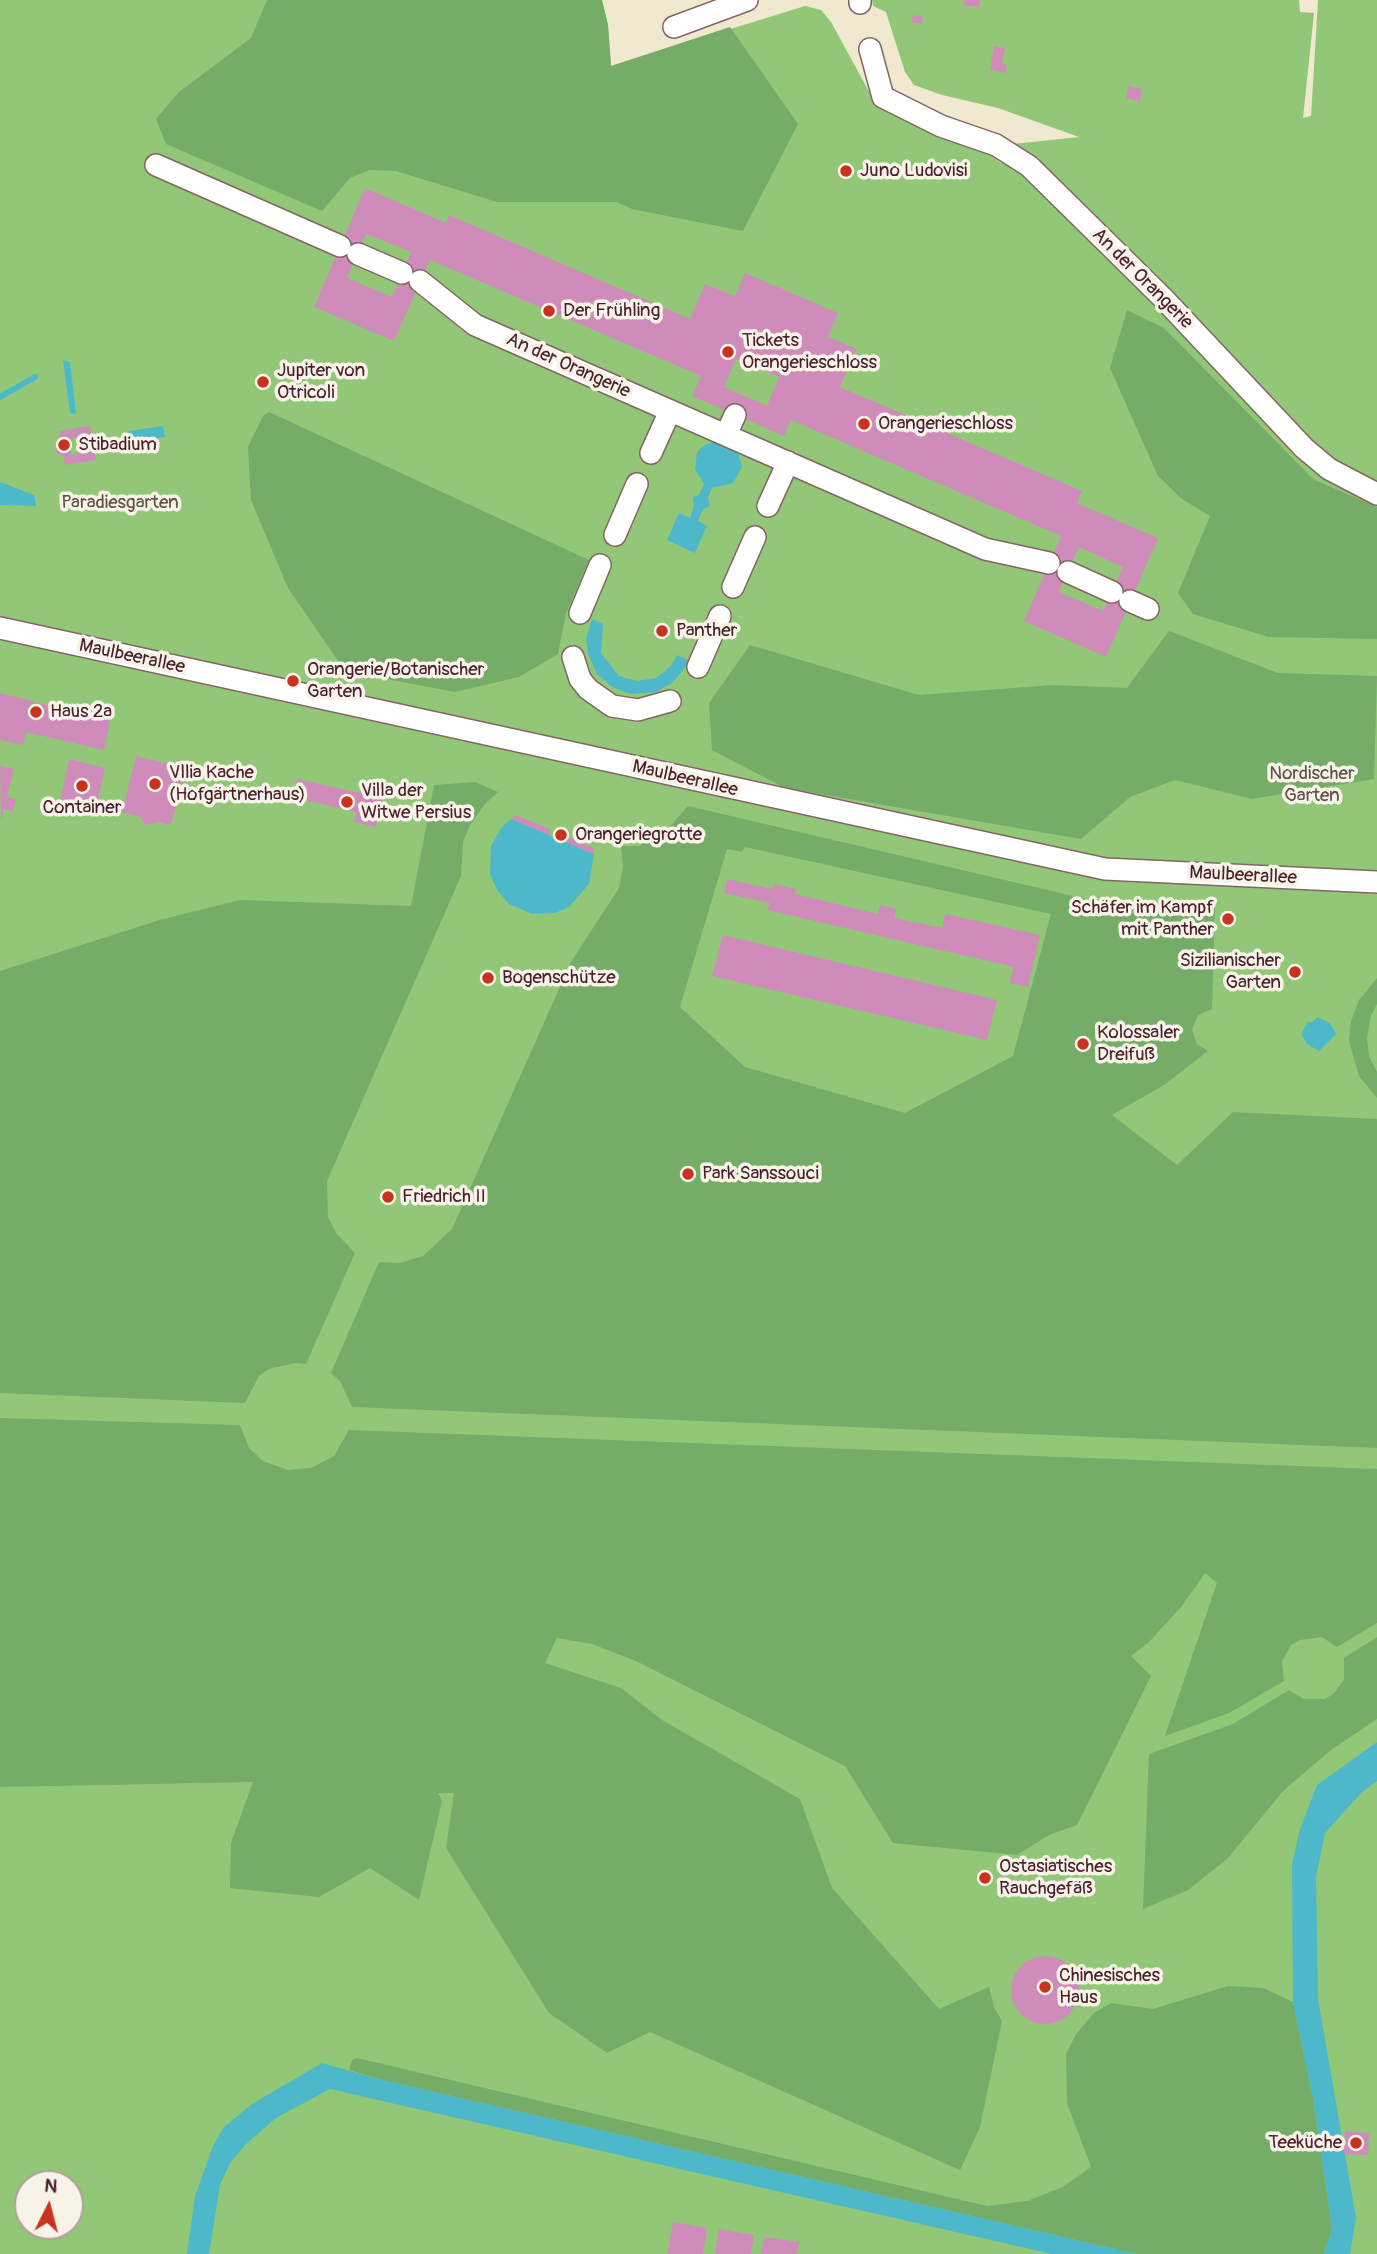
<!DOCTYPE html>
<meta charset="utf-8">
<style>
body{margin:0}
#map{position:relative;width:1377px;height:2254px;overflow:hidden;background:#f0e8cf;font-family:Pangolin,sans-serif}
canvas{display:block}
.north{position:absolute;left:14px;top:2170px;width:70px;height:70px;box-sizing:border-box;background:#f7f3e8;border:2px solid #b29e9c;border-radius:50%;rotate:6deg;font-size:19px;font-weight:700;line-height:28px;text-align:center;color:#4a1f2b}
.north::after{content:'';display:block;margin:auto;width:24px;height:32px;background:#c8321e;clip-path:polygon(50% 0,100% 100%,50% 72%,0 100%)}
</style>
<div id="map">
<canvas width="1377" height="2254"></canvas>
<div class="north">N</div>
</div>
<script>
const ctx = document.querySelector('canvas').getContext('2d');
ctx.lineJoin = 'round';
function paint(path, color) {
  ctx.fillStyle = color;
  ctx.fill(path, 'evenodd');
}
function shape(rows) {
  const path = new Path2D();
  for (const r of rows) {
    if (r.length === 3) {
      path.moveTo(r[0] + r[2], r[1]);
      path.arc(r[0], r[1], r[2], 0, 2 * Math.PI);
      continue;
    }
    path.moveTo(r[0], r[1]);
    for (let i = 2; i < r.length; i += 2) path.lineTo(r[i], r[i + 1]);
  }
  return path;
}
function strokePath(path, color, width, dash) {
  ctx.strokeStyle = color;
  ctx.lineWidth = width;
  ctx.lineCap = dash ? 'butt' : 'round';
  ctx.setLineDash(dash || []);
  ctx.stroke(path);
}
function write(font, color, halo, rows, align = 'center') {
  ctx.font = font + ' Pangolin,sans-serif';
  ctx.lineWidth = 7;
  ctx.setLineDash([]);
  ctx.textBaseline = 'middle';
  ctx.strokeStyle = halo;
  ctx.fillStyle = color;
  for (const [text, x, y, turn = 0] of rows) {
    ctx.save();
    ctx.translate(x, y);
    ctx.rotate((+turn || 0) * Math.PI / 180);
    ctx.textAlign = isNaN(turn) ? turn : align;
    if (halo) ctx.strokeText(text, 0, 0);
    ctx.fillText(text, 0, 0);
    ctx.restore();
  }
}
const green = shape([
 [0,0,602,0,608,25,611,66,805,6,821,10,831,22,872,97,968,139,1001,163,1013,144,1079,137,998,108,942,95,914,85,905,72,886,12,873,6,872,0,1299,0,1300,12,1314,13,1303,118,1311,116,1318,0,1377,0,1377,2254,0,2254],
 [28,2184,70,2184,70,2226,28,2226]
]);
const forest = shape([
 [267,0,602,0,608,25,611,66,730,27,798,124,743,231,632,209,617,202,497,202,396,171,370,170,350,178,322,211,166,144,156,119,179,92,251,38],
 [1127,310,1164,328,1313,479,1377,507,1377,639,1269,637,1193,614,1178,593,1210,516,1182,499,1158,476,1110,368],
 [269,412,589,560,566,613,558,654,519,677,455,692,345,671,288,588,251,500,248,447,263,416],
 [1169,631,1278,673,1377,676,1374,779,1252,799,1175,780,1130,797,1081,839,785,788,712,750,709,703,750,645,919,695,1054,685,1127,688],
 [475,782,498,792,485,804,470,825,463,842,461,876,327,1181,328,1217,336,1233,355,1253,306,1364,295,1363,269,1369,259,1376,245,1403,0,1393,0,971,163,919,240,900,411,906,434,785],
 [688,806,1086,899,1215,904,1212,1009,1198,1015,1192,1030,1197,1044,1208,1051,1164,1085,1112,1115,1177,1165,1233,1112,1377,1119,1377,1448,352,1407,340,1381,331,1373,379,1262,400,1263,423,1256,452,1229,571,962,619,888,623,867,621,846,639,846,664,833],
 [745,847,1051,914,1013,1056,905,1113,745,1067,680,1007,727,849,742,852],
 [1377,978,1377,1004,1371,1016,1367,1038,1369,1056,1377,1072,1377,1098,1359,1076,1349,1041,1351,1021,1359,1000],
 [0,1418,240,1425,249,1448,263,1461,288,1470,311,1468,334,1456,349,1430,1377,1469,1377,1623,1337,1647,1322,1637,1300,1640,1291,1645,1282,1661,1284,1681,1229,1713,1165,1736,1217,1583,1205,1573,1182,1606,1148,1643,1131,1656,1151,1676,1077,1825,1049,1835,1017,1855,893,1843,845,1766,636,1661,592,1644,557,1638,545,1663,621,1688,662,1720,800,1799,832,1888,939,2009,989,1987,994,2007,1002,2021,980,2127,960,2170,650,2032,607,2053,549,2013,446,1848,454,1793,438,1793,442,1801,419,1900,370,1868,319,1897,230,1888,231,1843,253,1782,0,1787],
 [1377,1637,1377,1719,1331,1750,1284,1790,1227,1859,1188,1890,1143,1909,1149,1754,1233,1724,1289,1690,1304,1699,1325,1699,1333,1694,1344,1680,1344,1658],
 [1228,1986,1263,1988,1293,2002,1313,2098,1332,2229,1324,2254,1137,2254,378,2079,349,2070,352,2060,357,2058,987,2206,1027,2201,1063,2187,1091,2167,1067,2103,1066,2054,1076,2034,1094,2013,1111,2003,1153,2009]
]);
const water = shape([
 [63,360,70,362,76,414,70,413],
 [163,426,165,437,131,442,128,437,129,431],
 [716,441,738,452,742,467,733,483,712,488,708,498,710,506,703,509,698,521,707,526,695,553,667,540,679,513,690,518,694,505,693,497,699,495,704,484,695,470,697,452,703,446],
 [0,482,34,495,36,506,0,505],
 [592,619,603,624,601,653,619,676,637,681,656,678,671,666,677,655,688,660,685,668,672,683,656,692,631,694,612,687,597,674,588,654,586,639],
 [511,819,594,854,589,884,569,907,555,913,532,914,509,904,497,890,490,874,491,846,502,827],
 [1317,1017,1330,1023,1336,1034,1319,1051,1307,1044,1301,1034,1308,1022,1313,1022],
 [1377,1742,1377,1781,1361,1793,1325,1833,1316,1877,1318,1999,1356,2218,1350,2254,1324,2254,1332,2229,1313,2098,1293,2002,1292,1864,1300,1829,1317,1785],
 [322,2063,378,2079,1137,2254,1052,2254,330,2089,276,2118,246,2144,230,2163,220,2185,209,2254,187,2254,195,2196,213,2146,224,2127,252,2104]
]);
const stream = shape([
 [0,397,35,377]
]);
const building = shape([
 [964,0,980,0,979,7,963,5],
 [913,15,923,17,922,24,911,22],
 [994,46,1005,48,1002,64,1007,65,1005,73,990,70],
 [1128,86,1142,89,1140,101,1126,98],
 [365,188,446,223,449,215,690,319,705,284,735,296,745,273,838,313,828,337,857,349,840,387,1082,491,1077,503,1158,538,1106,657,1024,621,1061,536,791,420,784,436,692,396,701,376,430,260,394,341,314,307],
 [366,234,411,252,392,297,347,278],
 [736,359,779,377,767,406,724,387],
 [1079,547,1123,567,1103,611,1059,592],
 [90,426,96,460,65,465,63,455,59,456,55,450,61,443,59,431],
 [83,436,86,452,71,455,68,439],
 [0,693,110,721,104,750,26,732,23,745,0,740],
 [136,756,185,768,171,825,158,822,146,825,140,817,122,812],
 [69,759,105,768,95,812,59,805],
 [0,766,14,769,7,797,16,799,13,811,4,809,1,823],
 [297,779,360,793,363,783,385,788,376,827,354,822,356,812,292,797],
 [515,815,550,829,549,835,511,819],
 [560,833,593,848,594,854,556,838],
 [727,879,772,889,774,884,796,889,795,894,878,914,880,905,896,909,894,918,942,928,945,914,1040,935,1028,987,1009,983,1014,967,767,910,770,903,724,893],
 [723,935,997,1000,987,1040,712,976],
 [1045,1990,34],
 [1345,2131,1369,2133,1368,2155,1344,2154],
 [673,2222,707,2228,703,2254,667,2254],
 [719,2229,754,2235,751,2254,715,2254],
 [764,2237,799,2242,797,2254,761,2254]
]);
const minor = shape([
 [860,0,860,3],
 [674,27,747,0],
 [870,49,883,97,941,126,996,145,1029,166,1163,298,1304,448,1329,469,1377,494],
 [156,165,340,246],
 [358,254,402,273],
 [420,281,475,325,985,549,1049,563],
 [726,435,735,415],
 [651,453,670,411],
 [768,506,788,462],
 [615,535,637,484],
 [1068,572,1112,592],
 [733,587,755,537],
 [1130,601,1148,609],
 [580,613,600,565],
 [0,628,1105,869,1377,882],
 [573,657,580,679,588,689,612,706,638,710,670,701],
 [698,667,720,616]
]);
const markers = [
 [846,171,7,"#c8321e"],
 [549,311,7,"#c8321e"],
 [728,352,7,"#c8321e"],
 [263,382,7,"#c8321e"],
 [864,424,7,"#c8321e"],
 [64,445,7,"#c8321e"],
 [662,631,7,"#c8321e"],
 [293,681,7,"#c8321e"],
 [36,712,7,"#c8321e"],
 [155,784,7,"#c8321e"],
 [82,786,7,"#c8321e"],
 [347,802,7,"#c8321e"],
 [561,835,7,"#c8321e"],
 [1228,919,7,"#c8321e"],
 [1295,972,7,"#c8321e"],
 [488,978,7,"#c8321e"],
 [1083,1044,7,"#c8321e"],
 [688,1174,7,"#c8321e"],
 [388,1197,7,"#c8321e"],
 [985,1878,7,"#c8321e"],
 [1045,1987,7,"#c8321e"],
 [1356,2143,7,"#c8321e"]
];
const poiNames = [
 ["Juno Ludovisi",860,171],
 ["Der Frühling",563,311],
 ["Tickets",742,341],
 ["Orangerieschloss",742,363],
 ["Jupiter von",277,371],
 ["Otricoli",277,393],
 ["Orangerieschloss",878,424],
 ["Stibadium",78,445],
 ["Panther",676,631],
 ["Orangerie/Botanischer",307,670],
 ["Garten",307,692],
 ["Haus 2a",50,712],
 ["Vllia Kache",169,773],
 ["(Hofgärtnerhaus)",169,795],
 ["Villa der",361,791],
 ["Witwe Persius",361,813],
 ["Container",82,808,"center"],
 ["Orangeriegrotte",575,835],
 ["Schäfer im Kampf",1214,908,"right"],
 ["mit Panther",1214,930,"right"],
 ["Sizilianischer",1281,961,"right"],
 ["Garten",1281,983,"right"],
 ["Bogenschütze",502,978],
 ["Kolossaler",1097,1033],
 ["Dreifuß",1097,1055],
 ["Park Sanssouci",702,1174],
 ["Friedrich II",402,1197],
 ["Ostasiatisches",999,1867],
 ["Rauchgefäß",999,1889],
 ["Chinesisches",1059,1976],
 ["Haus",1059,1998],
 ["Teeküche",1342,2143,"right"]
];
const streetNames = [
 ["An der Orangerie",1142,279,45],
 ["An der Orangerie",568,366,24],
 ["Maulbeerallee",132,657,12],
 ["Maulbeerallee",685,779,13],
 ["Maulbeerallee",1243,876,3]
];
const parkNames = [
 ["Paradiesgarten",120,503],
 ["Nordischer",1312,774],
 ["Garten",1312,796]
];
paint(green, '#92c778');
paint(forest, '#75ac68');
paint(water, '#4db8c9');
strokePath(stream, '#4db8c9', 6);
paint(building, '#cf8cba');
strokePath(minor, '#846564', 24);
strokePath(minor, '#fff', 21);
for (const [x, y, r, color] of markers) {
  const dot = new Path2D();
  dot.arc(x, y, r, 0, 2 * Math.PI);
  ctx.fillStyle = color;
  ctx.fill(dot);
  strokePath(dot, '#f7f3e8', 2.5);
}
write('19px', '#4a1f2b', '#f7f3e8', poiNames, 'left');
write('19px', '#4a1f2b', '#f7f3e8', streetNames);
write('19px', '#605142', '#f7f3e8', parkNames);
</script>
